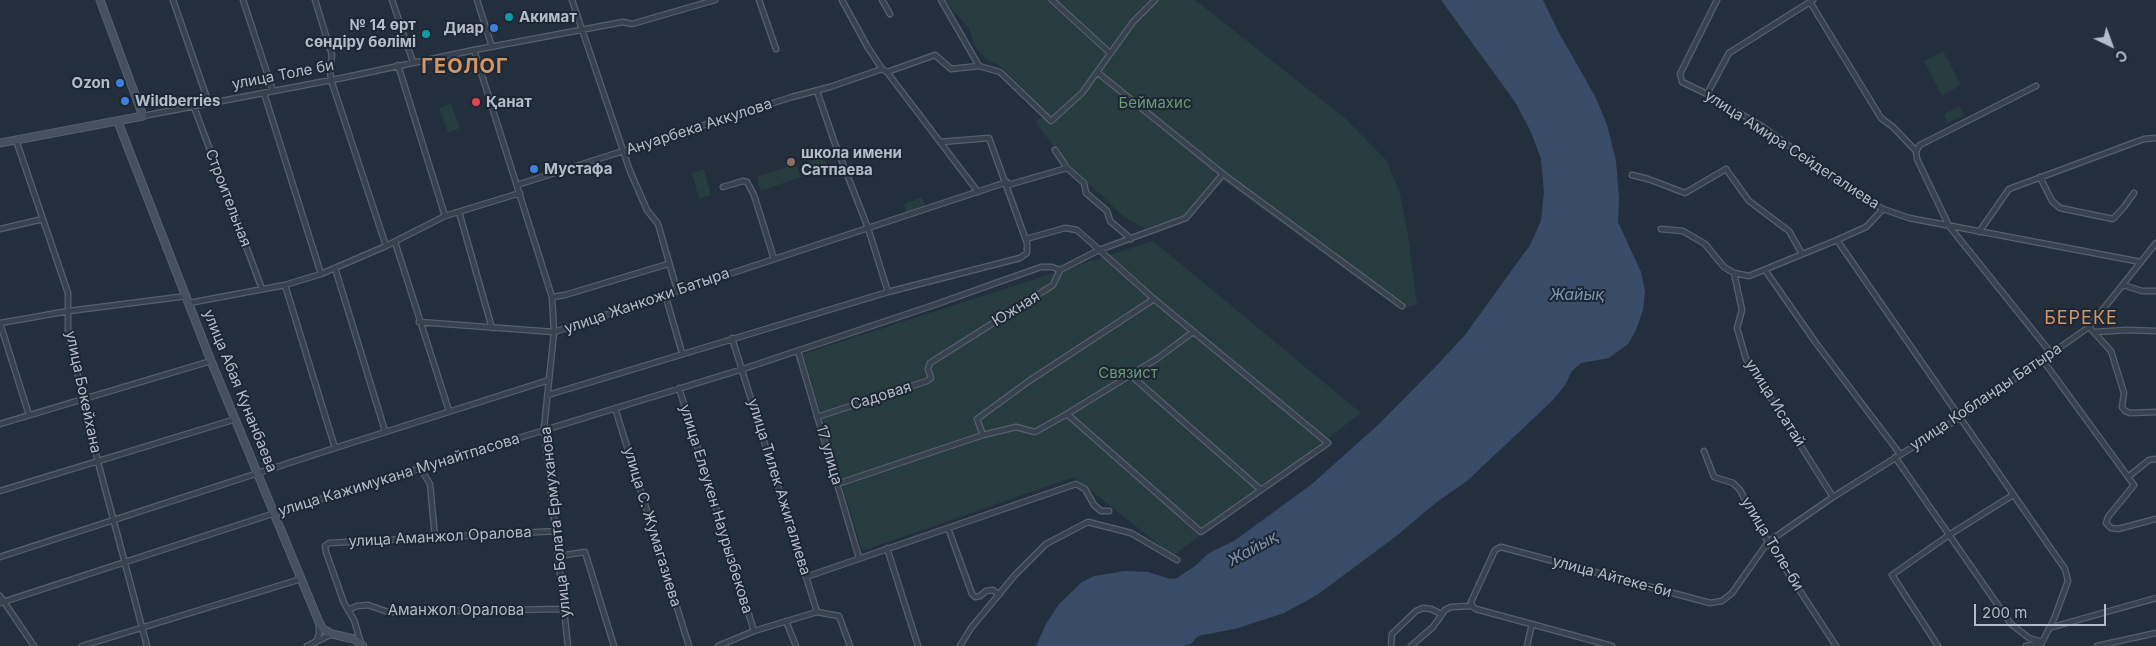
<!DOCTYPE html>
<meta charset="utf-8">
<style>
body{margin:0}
#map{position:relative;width:2156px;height:646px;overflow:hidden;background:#242f3e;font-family:Inter,sans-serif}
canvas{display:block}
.north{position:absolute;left:2086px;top:20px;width:50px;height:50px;-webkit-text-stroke:4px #1d2633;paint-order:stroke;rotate:138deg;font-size:14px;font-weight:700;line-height:20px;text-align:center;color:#b4bcc9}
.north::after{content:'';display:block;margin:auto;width:18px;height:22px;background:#b4bcc9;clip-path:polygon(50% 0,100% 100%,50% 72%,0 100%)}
.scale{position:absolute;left:1974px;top:604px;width:132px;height:22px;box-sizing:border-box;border:2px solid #b4bcc9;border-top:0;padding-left:6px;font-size:15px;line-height:18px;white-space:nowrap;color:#b4bcc9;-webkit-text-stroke:4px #1d2633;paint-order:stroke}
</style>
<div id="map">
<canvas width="2156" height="646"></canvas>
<div class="north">С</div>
<div class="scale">200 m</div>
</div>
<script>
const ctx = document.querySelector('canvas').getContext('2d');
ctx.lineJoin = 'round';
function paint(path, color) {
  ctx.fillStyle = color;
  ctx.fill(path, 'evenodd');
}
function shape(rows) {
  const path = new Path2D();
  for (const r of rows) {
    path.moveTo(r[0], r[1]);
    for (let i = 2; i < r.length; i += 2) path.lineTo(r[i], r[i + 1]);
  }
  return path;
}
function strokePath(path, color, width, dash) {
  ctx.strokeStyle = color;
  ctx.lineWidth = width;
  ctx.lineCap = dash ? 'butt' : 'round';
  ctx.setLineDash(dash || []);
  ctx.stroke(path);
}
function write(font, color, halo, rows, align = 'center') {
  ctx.font = font + ' Inter,sans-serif';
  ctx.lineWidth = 4;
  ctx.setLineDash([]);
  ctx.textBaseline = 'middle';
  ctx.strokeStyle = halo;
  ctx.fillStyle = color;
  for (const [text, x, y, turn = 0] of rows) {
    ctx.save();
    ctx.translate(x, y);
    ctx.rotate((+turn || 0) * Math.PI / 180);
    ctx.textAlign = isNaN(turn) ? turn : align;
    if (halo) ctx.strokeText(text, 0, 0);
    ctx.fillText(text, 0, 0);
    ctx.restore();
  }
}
const green = shape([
 [944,0,1195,0,1346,119,1386,160,1399,190,1408,235,1417,305,1399,309,1224,181,1193,213,1145,229,1122,215,1063,159,1035,121,1047,115,1002,67,986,59,975,47,969,28],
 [1943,51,1961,85,1942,96,1924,61],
 [451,104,460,128,448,133,439,108],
 [1960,106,1964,115,1948,123,1944,114],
 [824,156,828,169,804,177,800,165],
 [796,164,801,177,761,191,757,177],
 [704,170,711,195,699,199,692,173],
 [922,197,925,206,906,212,904,204],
 [1153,241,1361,413,1173,556,1074,477,862,551,803,354]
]);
const water = shape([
 [1441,0,1543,0,1558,31,1596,98,1607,125,1616,161,1619,198,1618,222,1641,272,1645,292,1643,310,1636,330,1628,344,1609,358,1581,363,1572,371,1565,385,1553,400,1467,481,1437,502,1395,537,1317,595,1284,613,1235,629,1202,635,1197,637,1191,644,1183,646,1036,646,1046,624,1059,604,1082,582,1094,576,1125,571,1148,572,1170,579,1177,578,1195,566,1209,553,1234,541,1312,484,1379,424,1441,361,1465,335,1530,245,1541,221,1544,192,1541,159,1531,132,1515,102]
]);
const street = shape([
 [173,0,209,104],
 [243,0,273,91],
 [315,0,332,55,330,69,331,80,386,246],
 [392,0,413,62],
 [477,0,492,47],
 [572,0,630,171,647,210,658,224,677,290],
 [759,0,776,49],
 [842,0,867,46,882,69,887,72,978,192],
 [882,0,890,14],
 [941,0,979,66,1000,72,1051,121,1082,93,1133,22,1155,0],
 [1052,0,1110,53],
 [1717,0,1680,74,1682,82,1707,94,1763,127,1847,188,1883,209,1909,218,2141,262],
 [1810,2,1881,118,1893,127,1916,151,1917,159,1949,226,2051,353],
 [474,50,552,297,554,332,544,428,568,646],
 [398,65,445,216],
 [887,72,935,55,951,69,979,66],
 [1097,72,1223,174,1402,306],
 [817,91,834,141,868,228,888,292],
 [264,93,321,274],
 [1707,94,1729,53,1813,0],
 [194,107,262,289],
 [143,116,342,78,474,50,623,22,632,24,715,0],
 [16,140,68,293,68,334,98,462,147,646],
 [1055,150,1067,168,1084,183,1086,193,1107,211,1110,221,1131,239],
 [1916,151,1920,145,2036,86],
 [1632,175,1648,179,1685,193,1726,169,1749,201,1789,231,1802,254],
 [2040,177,2052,201,2060,208,2113,219,2124,207,2134,193],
 [517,185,792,97,830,87,882,69],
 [1008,185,1067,168],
 [723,187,743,181,747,182,754,195,774,259],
 [459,212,492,328],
 [0,229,43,219],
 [1661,229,1683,231,1705,244,1724,267,1734,273,1742,310,1737,328,1746,359,1833,497],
 [1979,232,2009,189,2144,139,2156,138],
 [1026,239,1065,228,1077,230,1154,299,1328,443,1201,532,1067,414,1158,358,1193,332],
 [1837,240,2065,569,2068,581,2054,619,2040,646],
 [395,242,449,411],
 [335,268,385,431],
 [1765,270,1816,343,1900,454],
 [1734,273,1749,276,1837,240,1866,227,1883,209],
 [285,285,335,448],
 [2123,285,2142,291,2156,291],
 [665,294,682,353],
 [552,297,565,295,668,264],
 [189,303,285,285,321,274,386,246,445,216,520,193],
 [419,322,554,332,1007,182],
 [2089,327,2111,351,2124,393,2122,407,2125,411,2130,413,2156,412],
 [2095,332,2127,330,2156,331],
 [732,338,817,612],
 [798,351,859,558],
 [2042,359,2134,485,2108,517,2106,523,2111,528,2118,529,2156,519],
 [1132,373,1135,379,1261,490],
 [679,388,754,631],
 [548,395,888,292,1020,258,1027,253,1027,243,989,138,940,142],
 [615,408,689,646],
 [1067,414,1035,432,1016,427,983,435,977,419,1029,381,1154,299],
 [29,415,0,323,69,311,187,296],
 [817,417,927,381,931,378,928,369,930,363,1053,285,1060,270,1099,250,1186,218,1223,174],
 [0,424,211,361],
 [1704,451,1714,477,1733,483,1740,490,1768,542,1836,646],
 [1895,457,2011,624,2029,638,2042,642],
 [420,468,430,484,435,537],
 [2128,477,2149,460,2156,459],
 [837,484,983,435],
 [0,491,236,419],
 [948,528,972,594,975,597,980,596,986,591,993,590,999,595],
 [887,548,918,646],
 [559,556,585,552,614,646],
 [0,557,335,448,549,380],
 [806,577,1076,484,1085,489,1094,505,1101,511,1109,511],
 [0,596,34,646],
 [0,603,275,513,743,369,934,305,1041,267,1052,267,1060,270],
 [348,610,357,606,368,605,388,612,564,609],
 [786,621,796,646],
 [2049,628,2156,598],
 [316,642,319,634,319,626],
 [361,643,354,620,344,603,326,552,325,546,329,543,557,531],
 [82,646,301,579],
 [307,646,332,634],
 [718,646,754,631,817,612,839,616,850,646],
 [960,646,971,628,1015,575,1046,544,1088,522,1131,533,1177,560],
 [1391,646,1392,634,1416,611,1423,608,1431,609,1441,614],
 [1411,646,1433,627,1445,610,1451,607,1472,606],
 [1527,646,1532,624],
 [1612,646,1476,609,1472,606,1471,602,1495,550,1501,547,1710,603,1722,601,1732,593,1768,542,1833,497,1959,418,2089,327,2156,243],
 [1938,646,1892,575,1949,535,2013,495],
 [2026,646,2040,643],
 [2097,646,2156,633]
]);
const secondary = shape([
 [118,122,211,361,319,622,323,629,332,634,354,639,363,646],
 [0,143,143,116,100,0]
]);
const markers = [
 [509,17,5,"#0f9aa8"],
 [494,28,5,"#3f7fe0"],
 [426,34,5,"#0f9aa8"],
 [120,83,5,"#3f7fe0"],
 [125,101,5,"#3f7fe0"],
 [476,102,5,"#e0444e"],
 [791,162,5,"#8d6e63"],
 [534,169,5,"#3f7fe0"]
];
const poiNames = [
 ["Акимат",519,17],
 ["№ 14 өрт",416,25,"right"],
 ["сөндіру бөлімі",416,42,"right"],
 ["Диар",484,28,"right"],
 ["Ozon",110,83,"right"],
 ["Wildberries",135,101],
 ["Қанат",486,102],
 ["школа имени",801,153],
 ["Сатпаева",801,170],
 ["Мустафа",544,169]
];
const streetNames = [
 ["улица Толе би",283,75,-11],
 ["Ануарбека Аккулова",699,127,-18],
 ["улица Амира Сейдегалиева",1792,150,33],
 ["Строительная",228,198,69],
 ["улица Жанкожи Батыра",647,301,-19],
 ["Южная",1016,309,-32],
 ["улица Абая Кунанбаева",240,391,68],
 ["улица Бокейхана",83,392,78],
 ["Садовая",881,396,-18],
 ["улица Кобланды Батыра",1986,397,-34],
 ["улица Исатай",1775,403,58],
 ["17 улица",829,455,74],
 ["улица Кажимукана Мунайтпасова",399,475,-17],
 ["улица Тилек Ажигалиева",779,487,73],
 ["улица Елеукен Наурызбекова",716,509,73],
 ["улица Болата Ермуханова",556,522,-96],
 ["улица С. Жумагазиева",652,527,73],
 ["улица Аманжол Оралова",440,537,-3],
 ["улица Толе-би",1772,544,59],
 ["улица Айтеке-би",1612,577,15],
 ["Аманжол Оралова",456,610]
];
const parkNames = [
 ["Беймахис",1155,103],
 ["Связист",1128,373]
];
const waterNames = [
 ["Жайық",1577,295],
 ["Жайық",1253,549,-29]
];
const quarterNames = [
 ["БЕРЕКЕ",2081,319]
];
const districtNames = [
 ["ГЕОЛОГ",465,67]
];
paint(green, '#263c3f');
paint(water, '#394c67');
strokePath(street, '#565f6c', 7);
strokePath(secondary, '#565f6c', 9);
strokePath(street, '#38414e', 4.5);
strokePath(secondary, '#465061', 7);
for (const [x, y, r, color] of markers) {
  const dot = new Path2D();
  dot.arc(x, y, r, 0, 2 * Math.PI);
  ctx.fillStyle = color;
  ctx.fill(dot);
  strokePath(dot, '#1d2633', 2);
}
write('bold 15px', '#b4bcc9', '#1d2633', poiNames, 'left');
write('15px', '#b4bcc9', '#1d2633', streetNames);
write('15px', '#6b9a76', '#1d2633', parkNames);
write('italic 16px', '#7c92b1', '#1d2633', waterNames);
ctx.letterSpacing = '1px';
write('18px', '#d59563', '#1d2633', quarterNames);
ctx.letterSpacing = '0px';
ctx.letterSpacing = '1px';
write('bold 20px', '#d59563', '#1d2633', districtNames);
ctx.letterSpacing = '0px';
</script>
